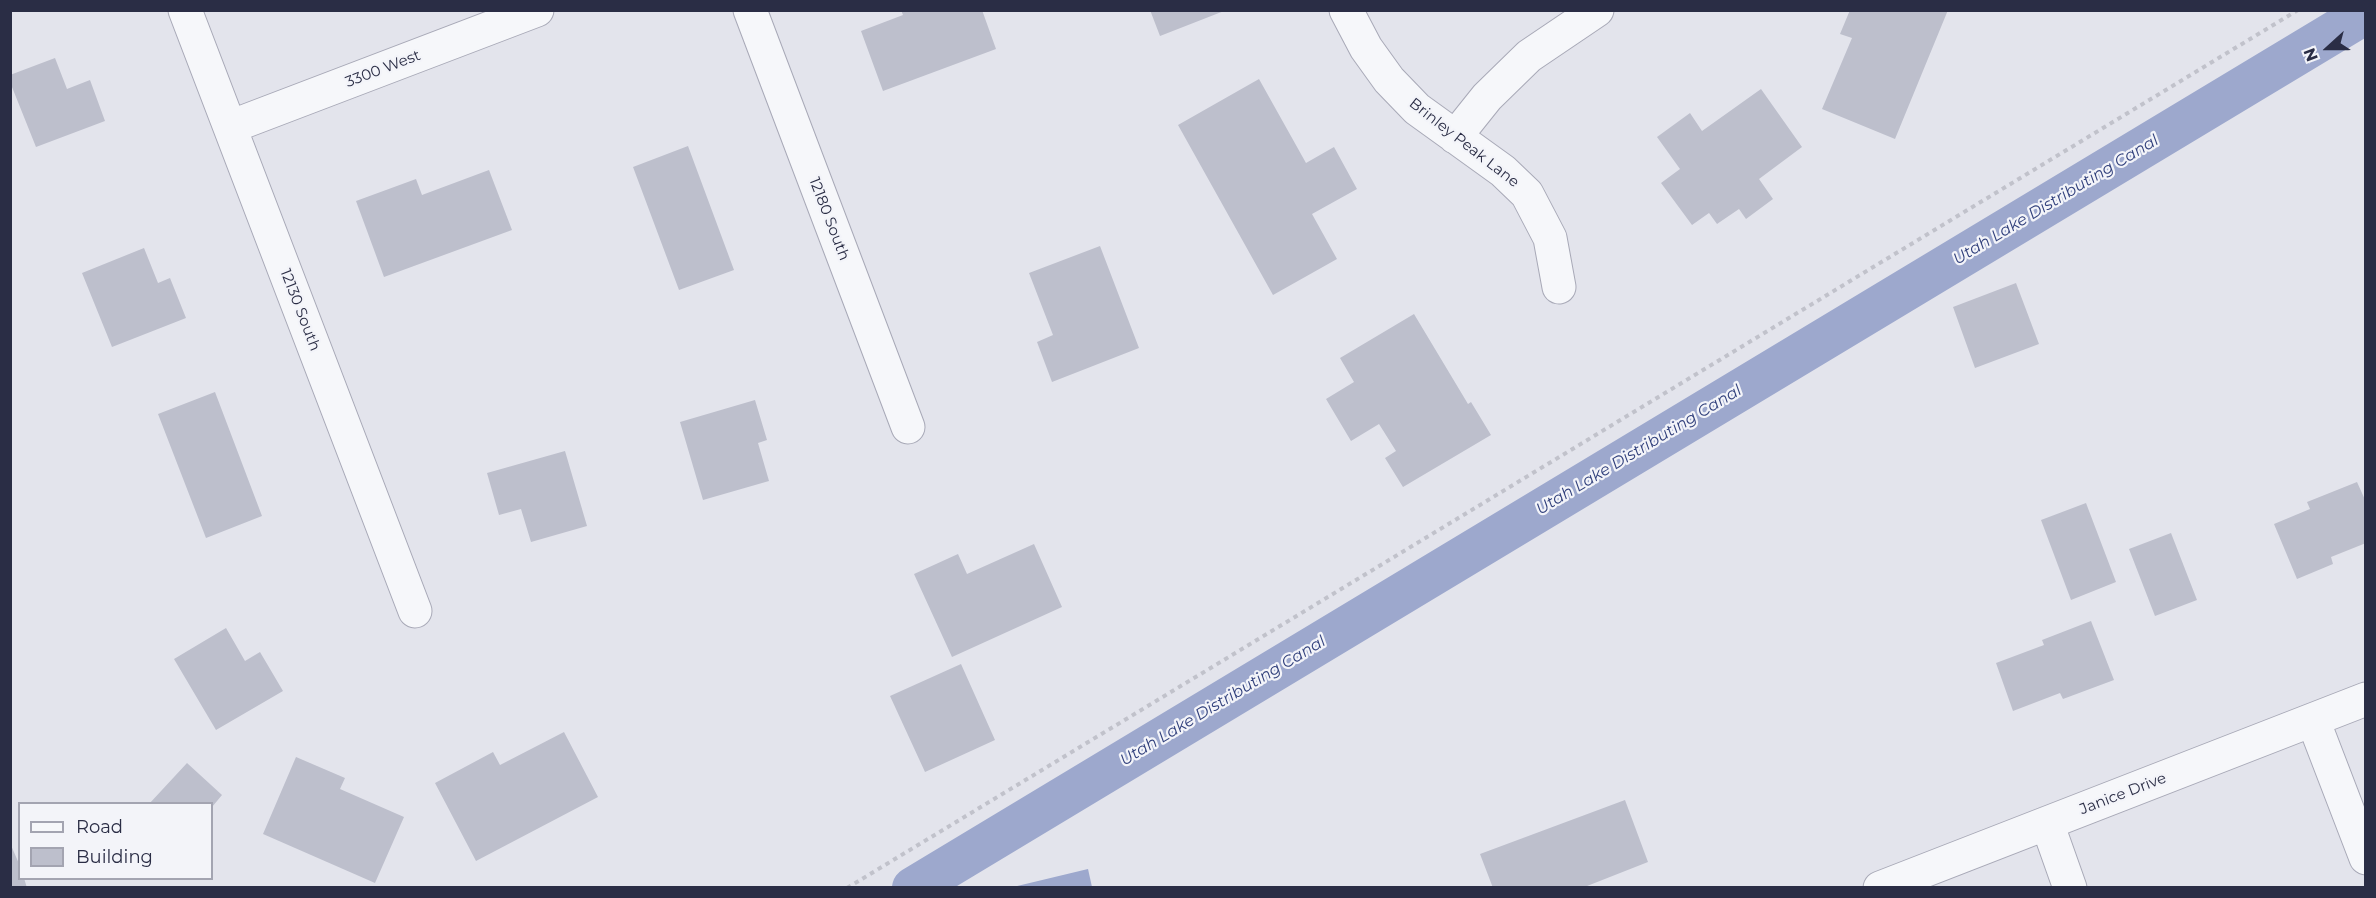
<!DOCTYPE html>
<style>
body{margin:0}
#map{position:relative;width:2376px;height:898px;overflow:hidden;background:#e3e4ec;font-family:Montserrat,sans-serif}
canvas{display:block}
.frame{position:absolute;inset:0;border:12px solid #2a2d45;pointer-events:none}
.legend{position:absolute;left:18px;top:802px;width:195px;height:78px;box-sizing:border-box;background:#f3f4f9;border:2px solid #a3a4b1;margin:0;padding:8px 10px;list-style:none;font-size:18px;color:#2a2d45}
.legend li{display:flex;align-items:center;gap:12px;height:30px}
.legend b{width:30px;border:2px solid #a3a4b1}
.north{position:absolute;left:2298px;top:18px;width:60px;height:60px;-webkit-text-stroke:4px #f3f4f9;paint-order:stroke;rotate:249deg;font-size:16px;font-weight:700;line-height:24px;text-align:center;color:#2a2d45}
.north::after{content:'';display:block;margin:auto;width:21px;height:27px;background:#2a2d45;clip-path:polygon(50% 0,100% 100%,50% 72%,0 100%)}
</style>
<div id="map">
<canvas width="2376" height="898"></canvas>
<div class="frame"></div>
<ul class="legend">
<li><b style="height:8px;background:#f6f7fa"></b>Road</li>
<li><b style="height:16px;background:#bdbfcc"></b>Building</li>
</ul>
<div class="north">N</div>
</div>
<script>
const ctx = document.querySelector('canvas').getContext('2d');
ctx.lineJoin = 'round';
function paint(path, color) {
  ctx.fillStyle = color;
  ctx.fill(path, 'evenodd');
}
function shape(rows) {
  const path = new Path2D();
  for (const r of rows) {
    path.moveTo(r[0], r[1]);
    for (let i = 2; i < r.length; i += 2) path.lineTo(r[i], r[i + 1]);
  }
  return path;
}
function strokePath(path, color, width, dash) {
  ctx.strokeStyle = color;
  ctx.lineWidth = width;
  ctx.lineCap = dash ? 'butt' : 'round';
  ctx.setLineDash(dash || []);
  ctx.stroke(path);
}
function write(font, color, halo, rows, align = 'center') {
  ctx.font = font + ' Montserrat,sans-serif';
  ctx.lineWidth = 4.5;
  ctx.setLineDash([]);
  ctx.textBaseline = 'middle';
  ctx.strokeStyle = halo;
  ctx.fillStyle = color;
  for (const [text, x, y, turn = 0] of rows) {
    ctx.save();
    ctx.translate(x, y);
    ctx.rotate((+turn || 0) * Math.PI / 180);
    ctx.textAlign = isNaN(turn) ? turn : align;
    if (halo) ctx.strokeText(text, 0, 0);
    ctx.fillText(text, 0, 0);
    ctx.restore();
  }
}
const water = shape([
 [1088,869,1092,887,1013,887]
]);
const canal = shape([
 [913,888,2366,13]
]);
const building = shape([
 [901,10,982,10,996,49,883,91,861,31,903,15],
 [1150,10,1224,10,1224,11,1160,36],
 [1850,10,1948,10,1895,139,1822,109,1852,38,1840,34],
 [55,58,67,89,90,80,105,121,36,147,10,82,10,75],
 [1259,79,1306,163,1334,147,1357,189,1312,214,1337,259,1273,295,1178,125],
 [1761,89,1802,147,1759,179,1773,199,1746,219,1739,209,1717,224,1709,213,1692,225,1661,183,1680,169,1657,137,1690,113,1702,131],
 [688,146,734,270,679,290,633,167],
 [489,170,512,230,384,277,356,201,416,179,422,195],
 [1100,246,1139,348,1052,382,1037,342,1053,335,1029,273],
 [144,248,158,283,170,278,186,318,112,347,82,273],
 [2016,283,2039,344,1975,368,1953,307],
 [1414,314,1468,404,1471,402,1491,435,1403,487,1385,458,1396,451,1379,424,1351,441,1326,399,1354,382,1340,358],
 [215,392,262,516,206,538,158,414],
 [755,400,767,440,758,443,769,481,703,500,680,422],
 [565,451,587,526,531,542,521,509,499,515,487,473],
 [2357,482,2366,502,2366,543,2331,557,2333,564,2297,579,2274,524,2310,509,2307,502],
 [2086,503,2116,582,2071,600,2041,520],
 [2171,533,2197,600,2155,616,2129,549],
 [1034,544,1062,607,952,657,914,574,958,554,967,574],
 [2091,621,2114,680,2063,699,2060,693,2013,711,1996,663,2044,645,2042,640],
 [226,628,245,661,260,652,283,691,216,730,174,659],
 [961,664,995,740,925,772,890,696],
 [564,732,598,797,476,861,435,783,493,752,500,765],
 [296,757,345,778,340,789,404,817,375,883,263,834],
 [187,763,222,795,212,807,212,804,149,804],
 [1625,800,1648,862,1582,888,1493,888,1480,854],
 [10,843,20,866,20,878,24,878,27,888,10,888]
]);
const path = shape([
 [847,888,2298,10]
]);
const minor = shape([
 [185,10,415,611],
 [750,10,908,427],
 [1346,10,1366,48,1389,80,1417,109,1503,171,1527,194,1550,238,1559,287],
 [230,127,537,10],
 [1455,137,1487,97,1529,56,1597,10],
 [2313,720,2366,858],
 [2047,823,2070,888],
 [1880,888,2366,699]
]);
const streetNames = [
 ["3300 West",383,69,-21],
 ["Brinley Peak Lane",1464,143,38],
 ["12180 South",829,219,69],
 ["12130 South",300,310,69],
 ["Janice Drive",2123,794,-21]
];
const waterNames = [
 ["Utah Lake Distributing Canal",2056,200,-31],
 ["Utah Lake Distributing Canal",1639,450,-31],
 ["Utah Lake Distributing Canal",1223,701,-31]
];
paint(water, '#9da8cd');
strokePath(canal, '#9da8cd', 42);
paint(building, '#bdbfcc');
strokePath(minor, '#a8a9b7', 35);
strokePath(path, '#c1c2cb', 4, [4.5, 4.5]);
strokePath(minor, '#f6f7fa', 33);
write('15px', '#2a2d45', '#f3f4f9', streetNames);
write('italic 16px', '#31407c', '#f3f4f9', waterNames);
</script>
